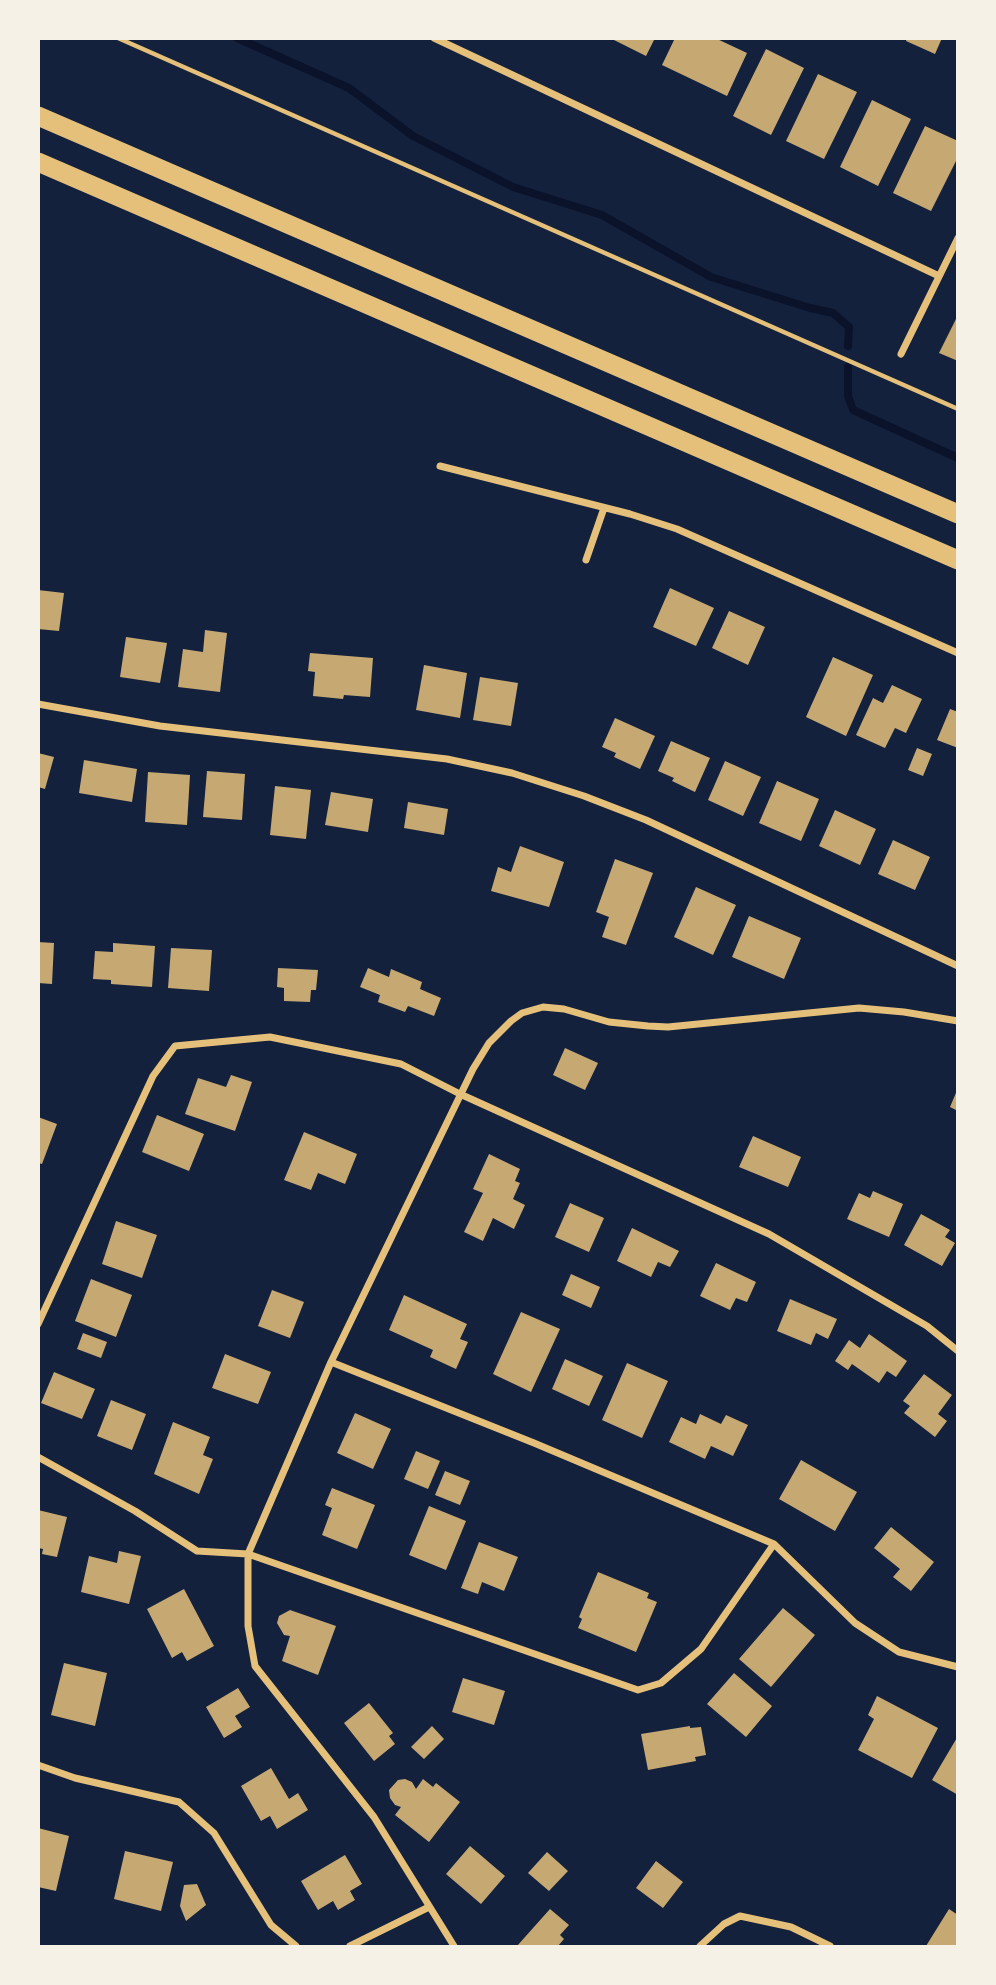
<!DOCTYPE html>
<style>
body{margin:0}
#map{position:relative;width:996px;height:1985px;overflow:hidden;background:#14213d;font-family:Manrope,sans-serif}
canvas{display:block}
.frame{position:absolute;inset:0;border:40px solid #f6f1e7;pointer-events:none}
</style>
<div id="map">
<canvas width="996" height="1985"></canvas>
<div class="frame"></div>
</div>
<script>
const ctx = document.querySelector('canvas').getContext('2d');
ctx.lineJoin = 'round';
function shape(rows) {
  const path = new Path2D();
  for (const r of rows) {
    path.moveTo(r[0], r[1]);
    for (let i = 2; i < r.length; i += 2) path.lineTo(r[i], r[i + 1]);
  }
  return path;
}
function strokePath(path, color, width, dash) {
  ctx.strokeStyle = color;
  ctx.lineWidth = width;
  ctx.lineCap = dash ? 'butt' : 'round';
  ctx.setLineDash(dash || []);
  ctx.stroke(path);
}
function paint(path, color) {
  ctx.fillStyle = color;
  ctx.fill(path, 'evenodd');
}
const stream = shape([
 [237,38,349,88,413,136,513,187,602,215,711,277,810,308,833,313,849,327,848,346],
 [848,367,848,396,853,410,958,458]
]);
const building = shape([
 [610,38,655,38,646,56],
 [675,38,715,38,747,53,727,96,662,65],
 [907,38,942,38,935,54,906,41],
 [766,49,804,68,771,135,733,116],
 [818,74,857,92,824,159,786,141],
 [872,100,911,119,878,186,840,167],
 [925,126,958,141,958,157,931,211,893,193],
 [958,315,958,361,939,353],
 [670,588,714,608,696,646,653,627],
 [38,590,64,593,59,631,38,629],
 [729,611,765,627,748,665,712,648],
 [205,630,227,633,220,692,178,687,183,649,203,652],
 [126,637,167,643,160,683,120,677],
 [310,653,373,658,370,697,344,695,343,699,313,696,315,672,308,671],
 [833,657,873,675,846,736,806,717],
 [424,665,467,673,460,718,416,710],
 [480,677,518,683,511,726,473,720],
 [892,685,922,699,906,733,895,728,885,748,856,735,873,698,883,703],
 [950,709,958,712,958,748,937,740],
 [615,718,655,736,640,769,614,757,616,753,602,747],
 [671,741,710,758,695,792,672,781,674,778,658,771],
 [917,748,932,754,923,776,908,770],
 [38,753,54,757,45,789,38,787],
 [84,760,137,769,132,802,79,793],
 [725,761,761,777,743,816,708,800],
 [207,771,245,774,242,820,203,817],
 [148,772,190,775,187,825,145,822],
 [777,781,819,799,801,841,759,823],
 [275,786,311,790,306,839,270,835],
 [331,792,373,799,368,832,325,825],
 [408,802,448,809,444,835,404,828],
 [835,810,876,829,860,865,819,846],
 [893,840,930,857,915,890,878,874],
 [520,846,564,862,549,907,491,891,498,867,511,872],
 [615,859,653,873,626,945,602,937,609,917,596,912],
 [696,887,736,905,713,955,674,937],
 [749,916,801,938,784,979,732,957],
 [38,942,54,943,52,984,38,983],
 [113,943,155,946,152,987,111,984,111,980,93,979,95,951,113,952],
 [171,948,212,950,209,991,168,988],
 [278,968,318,970,316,990,311,990,310,1002,284,1001,284,988,277,987],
 [368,968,389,977,391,969,422,982,420,989,441,998,434,1016,408,1006,405,1012,378,1002,380,995,360,987],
 [565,1048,598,1063,585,1090,553,1075],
 [231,1075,252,1082,235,1131,185,1114,198,1078,226,1087],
 [958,1088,958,1111,950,1107],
 [157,1115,204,1134,189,1171,142,1152],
 [38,1117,57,1124,42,1164,38,1163],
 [304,1132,357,1154,345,1184,318,1173,311,1190,284,1180],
 [753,1136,801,1157,788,1187,739,1167],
 [489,1154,520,1169,515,1181,520,1183,513,1199,525,1205,514,1229,493,1218,483,1241,464,1232,483,1193,473,1189],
 [873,1191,903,1204,889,1237,847,1219,859,1193,870,1198],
 [570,1203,604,1218,589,1252,555,1237],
 [921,1214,950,1230,945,1237,955,1243,942,1266,904,1245],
 [116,1221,157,1235,142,1278,102,1264],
 [632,1228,679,1251,670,1267,658,1262,651,1277,617,1261],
 [716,1263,756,1282,747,1302,736,1298,730,1310,700,1296],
 [571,1274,600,1287,591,1308,562,1295],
 [91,1279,132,1295,116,1337,75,1321],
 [272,1290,304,1302,290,1338,258,1326],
 [404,1295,467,1324,460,1339,468,1342,456,1369,430,1357,433,1350,389,1330],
 [790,1299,837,1319,828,1339,816,1333,811,1345,777,1331],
 [521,1312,560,1329,531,1392,493,1374],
 [83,1333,107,1342,101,1358,77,1349],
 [869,1334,907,1361,896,1377,887,1371,879,1383,852,1364,848,1370,835,1361,849,1340,860,1348],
 [225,1354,271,1372,258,1404,212,1388],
 [565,1359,603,1376,589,1406,552,1389],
 [627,1363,668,1381,642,1438,602,1420],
 [54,1372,95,1389,82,1419,41,1403],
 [924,1374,952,1395,938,1414,947,1421,935,1437,904,1413,910,1406,903,1401],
 [111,1400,146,1414,132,1450,97,1436],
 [355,1413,391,1429,373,1469,337,1453],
 [700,1414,721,1424,726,1415,748,1425,733,1456,711,1446,705,1459,669,1442,681,1417,696,1424],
 [173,1422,210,1437,203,1455,213,1459,199,1494,154,1474],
 [416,1451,440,1461,428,1489,404,1479],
 [801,1460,857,1492,835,1531,779,1499],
 [445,1471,470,1481,460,1505,435,1495],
 [332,1488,375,1505,357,1549,322,1535,332,1508,325,1505],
 [429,1506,466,1521,446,1570,409,1555],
 [38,1510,67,1517,57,1557,42,1554,43,1549,38,1548],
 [891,1527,934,1562,911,1591,893,1577,900,1569,874,1548],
 [479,1542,518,1557,504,1591,482,1582,478,1594,461,1588],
 [119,1551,141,1556,129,1604,81,1592,89,1556,117,1563],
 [598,1572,649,1593,647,1598,657,1602,636,1652,578,1628,582,1619,579,1617],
 [184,1589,214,1646,187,1661,182,1652,172,1658,147,1609],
 [783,1608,815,1635,771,1687,739,1659],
 [290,1610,336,1626,318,1675,282,1661,290,1636,284,1635,277,1623,279,1616],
 [64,1663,107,1673,95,1726,51,1715],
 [734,1673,772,1706,746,1737,707,1704],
 [463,1678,505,1691,494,1725,452,1712],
 [238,1688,250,1707,235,1716,242,1727,224,1738,206,1707],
 [877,1696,938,1728,912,1778,858,1750,874,1719,868,1715],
 [369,1703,393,1733,389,1736,395,1744,374,1761,344,1723],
 [432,1726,444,1739,424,1759,411,1747],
 [690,1726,690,1728,701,1727,706,1755,695,1757,696,1761,648,1770,641,1734],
 [958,1736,958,1795,932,1780],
 [271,1768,289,1799,298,1793,308,1810,277,1829,270,1816,261,1821,241,1786],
 [405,1779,412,1782,416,1789,423,1779,433,1787,436,1783,460,1802,429,1842,395,1815,401,1807,395,1805,390,1798,389,1790,398,1780],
 [38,1828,69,1836,56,1891,38,1887],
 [470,1846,505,1876,481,1904,446,1874],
 [125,1851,173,1862,161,1911,114,1899],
 [547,1852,568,1871,549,1891,528,1873],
 [345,1855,362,1884,350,1891,355,1900,338,1910,333,1901,318,1910,301,1881],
 [656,1861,683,1882,663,1908,636,1888],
 [197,1884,206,1905,186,1921,180,1906,184,1885],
 [550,1909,569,1925,560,1935,564,1939,558,1946,517,1946],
 [949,1909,958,1915,958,1946,926,1946]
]);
const path = shape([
 [118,38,958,409]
]);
const minor = shape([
 [434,38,939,276],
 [901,354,958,238],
 [440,466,630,514,677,529,958,653],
 [586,560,604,508],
 [38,704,160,726,447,759,512,773,584,796,646,820,958,966],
 [38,1324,153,1076,175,1046,270,1037,401,1064,460,1094,769,1234,927,1326,958,1351],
 [331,1362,534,1443,774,1544,855,1623,899,1652,958,1667],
 [38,1457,135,1511,197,1551,248,1554,638,1690,661,1683,701,1649,774,1544],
 [38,1765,75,1778,179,1802,214,1833,271,1925,296,1946],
 [350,1946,429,1907],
 [454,1946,374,1817,255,1666,248,1626,248,1554,331,1362,473,1069,489,1043,511,1021,522,1013,543,1007,564,1009,609,1022,648,1026,668,1027,859,1008,904,1012,958,1021],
 [700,1946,724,1924,740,1916,791,1927,830,1946]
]);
const motorway = shape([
 [38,116,958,514],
 [38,162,958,560]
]);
strokePath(stream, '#0b132b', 8);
paint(building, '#c6a872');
strokePath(path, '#e5c07b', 4.5);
strokePath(minor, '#e5c07b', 7);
strokePath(motorway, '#e5c07b', 19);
</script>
